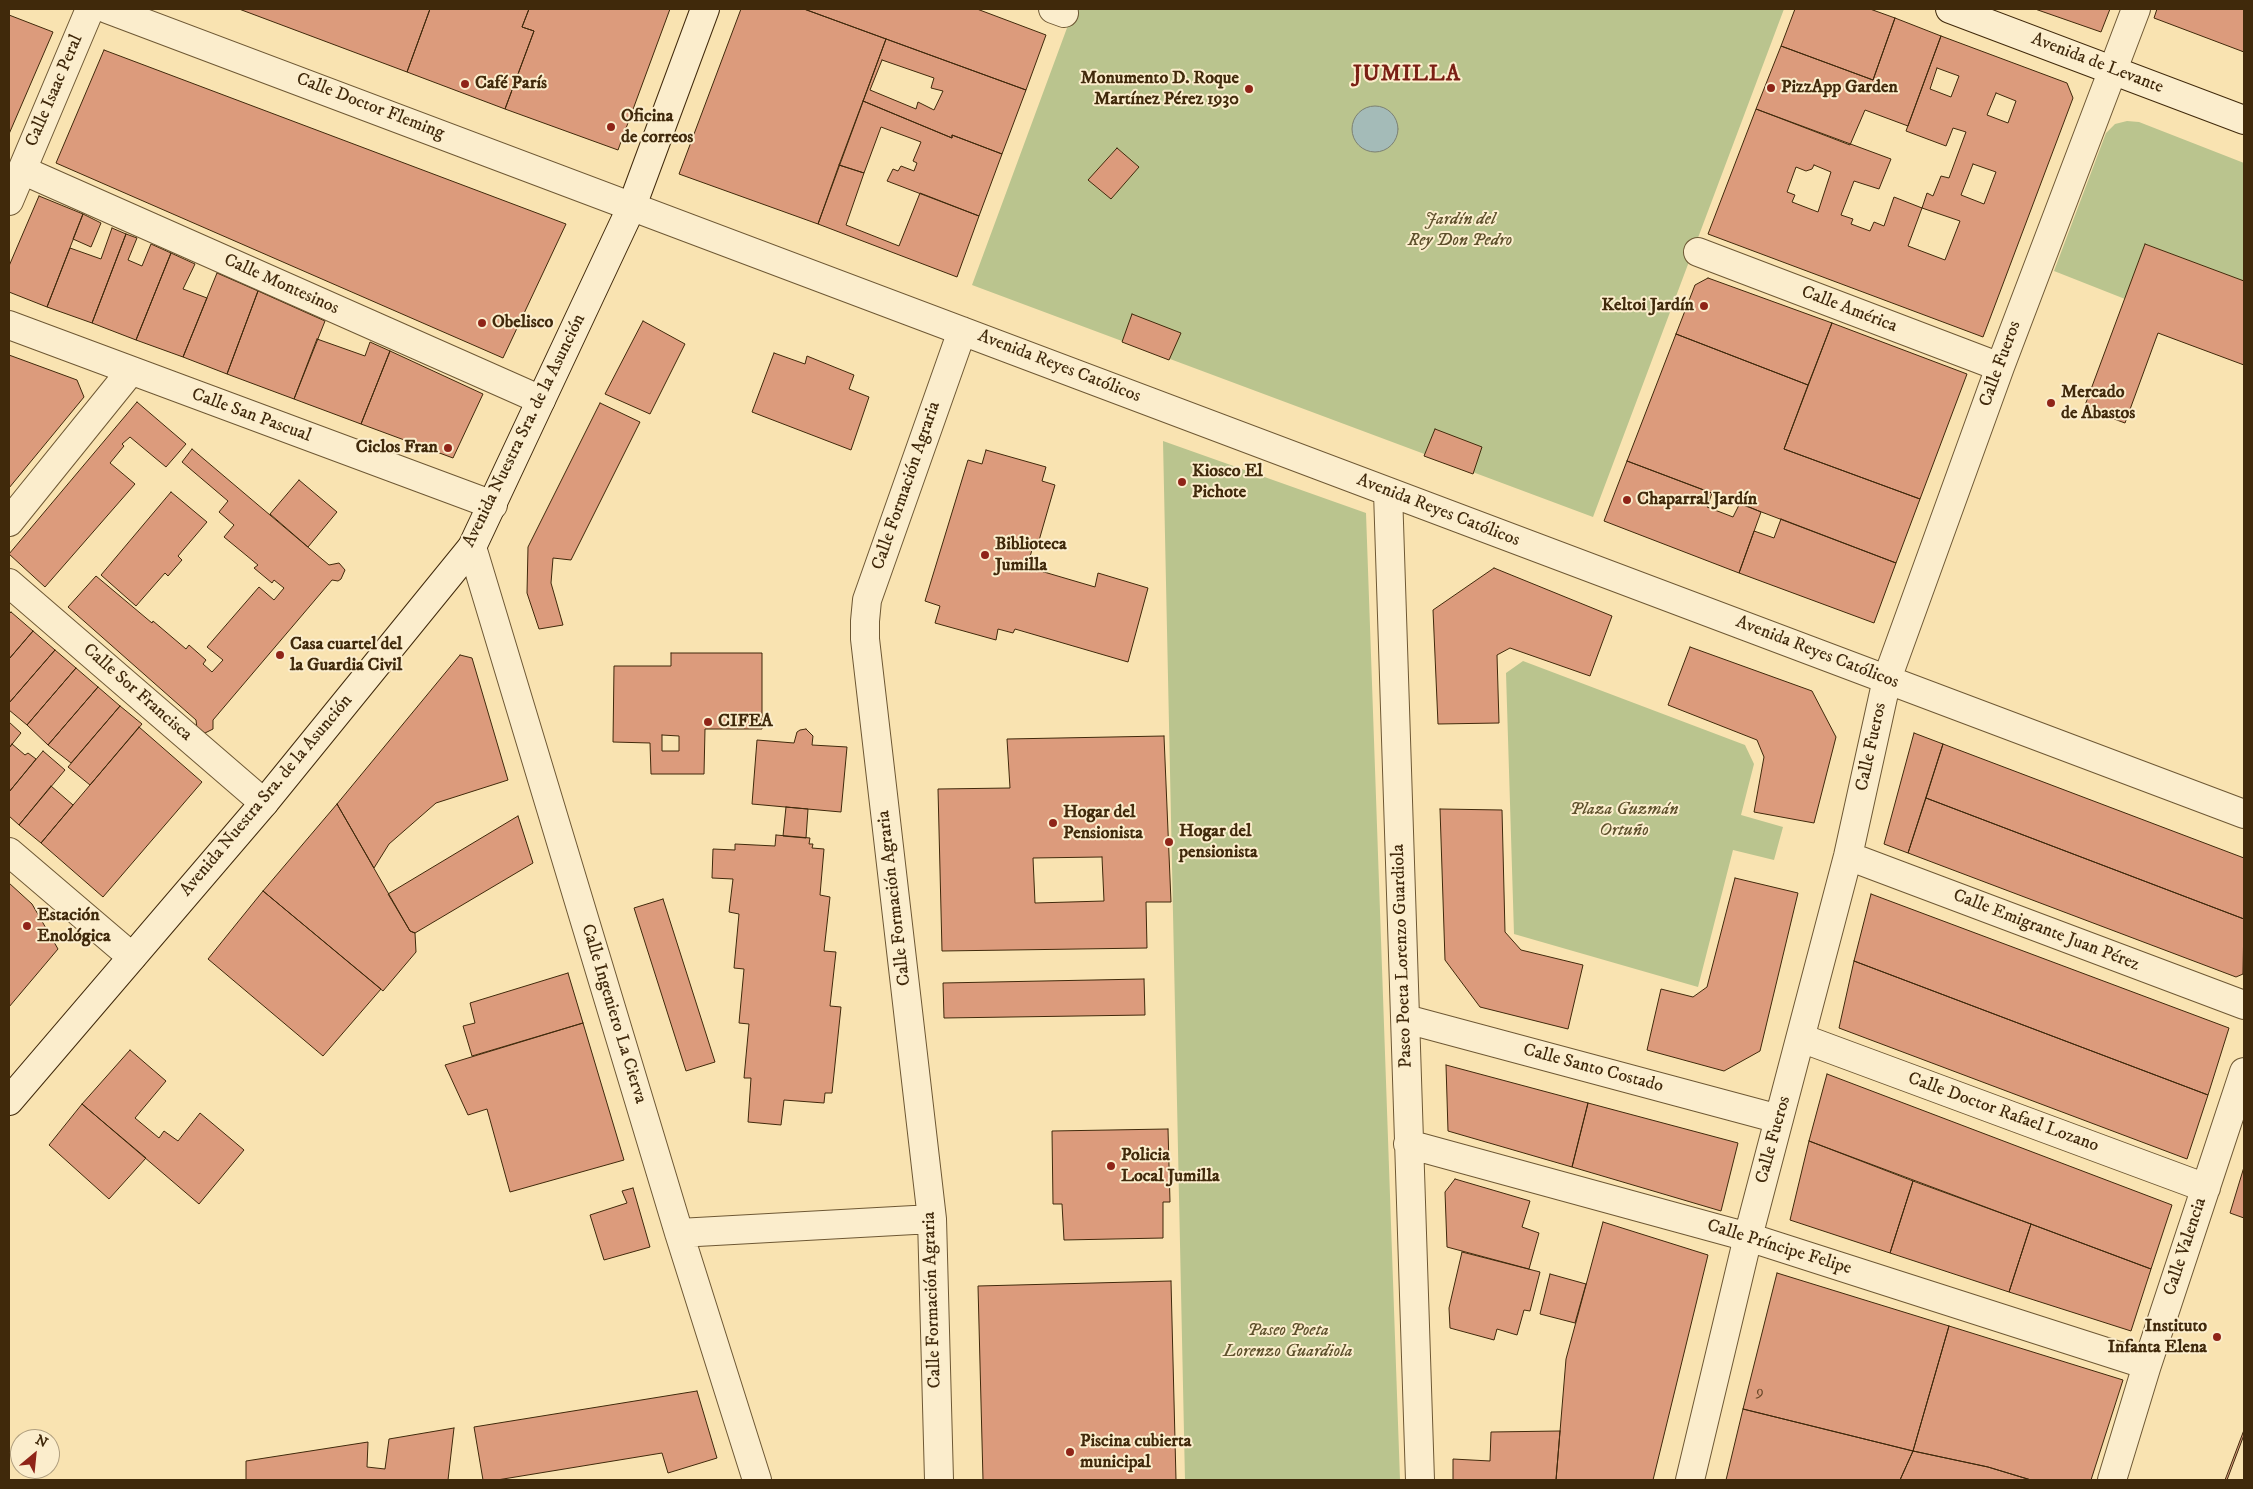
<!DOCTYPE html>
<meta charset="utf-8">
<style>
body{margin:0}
#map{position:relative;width:2253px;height:1489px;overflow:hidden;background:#f9e3b1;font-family:"IM FELL DW Pica",serif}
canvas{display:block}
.frame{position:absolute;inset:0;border:10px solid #40290b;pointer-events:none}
.north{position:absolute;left:10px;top:1429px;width:50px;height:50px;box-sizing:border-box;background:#fbedcc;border:1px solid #b09f7f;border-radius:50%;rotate:28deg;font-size:14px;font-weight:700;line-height:20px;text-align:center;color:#40290b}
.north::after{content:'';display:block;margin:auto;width:18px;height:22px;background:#8f2418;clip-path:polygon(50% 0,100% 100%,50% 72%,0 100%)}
</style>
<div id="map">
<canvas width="2253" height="1489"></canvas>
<div class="frame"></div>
<div class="north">N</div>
</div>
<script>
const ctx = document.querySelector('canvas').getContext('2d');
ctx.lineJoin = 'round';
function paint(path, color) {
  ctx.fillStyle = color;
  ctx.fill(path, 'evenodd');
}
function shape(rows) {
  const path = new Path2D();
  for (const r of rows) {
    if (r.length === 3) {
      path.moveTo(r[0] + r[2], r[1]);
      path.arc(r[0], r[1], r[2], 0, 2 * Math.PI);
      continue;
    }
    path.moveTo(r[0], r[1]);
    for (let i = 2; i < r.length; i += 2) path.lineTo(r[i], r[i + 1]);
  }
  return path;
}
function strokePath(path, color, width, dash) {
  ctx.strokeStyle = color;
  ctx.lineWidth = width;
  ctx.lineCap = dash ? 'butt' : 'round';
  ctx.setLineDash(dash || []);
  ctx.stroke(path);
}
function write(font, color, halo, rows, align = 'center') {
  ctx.font = font + ' "IM FELL DW Pica",serif';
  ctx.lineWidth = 4;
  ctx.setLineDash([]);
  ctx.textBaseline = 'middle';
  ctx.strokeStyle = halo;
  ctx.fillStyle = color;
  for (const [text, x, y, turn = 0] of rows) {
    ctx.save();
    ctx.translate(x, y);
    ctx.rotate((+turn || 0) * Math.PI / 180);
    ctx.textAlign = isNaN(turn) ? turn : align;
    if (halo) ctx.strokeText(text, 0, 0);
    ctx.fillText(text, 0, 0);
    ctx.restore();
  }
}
const green = shape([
 [1074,9,1784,9,1593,517,972,285],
 [2127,121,2139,122,2244,163,2244,281,2145,244,2125,299,2054,271,2106,133,2115,124],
 [1163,441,1366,513,1400,1480,1185,1480],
 [1523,661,1745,745,1754,764,1741,815,1783,827,1774,860,1733,850,1698,987,1514,934,1506,673]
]);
const water = shape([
 [1375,129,23]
]);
const building = shape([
 [239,9,430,9,407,72,239,9],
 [430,9,529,9,522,27,534,31,505,109,407,72,430,9],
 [529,9,670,9,618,150,505,109,534,31,522,27,529,9],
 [741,9,804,9,886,39,818,224,679,174,741,9],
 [804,9,977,9,1046,35,1026,90,804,9],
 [1795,9,1870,9,1895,18,1873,80,1781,46,1795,9],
 [2035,9,2110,9,2101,32,2035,9],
 [2157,9,2244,9,2244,52,2154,18,2157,9],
 [9,15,53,32,9,134,9,15],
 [1895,18,1941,36,1908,126,1865,110,1850,145,1756,109,1781,46,1873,80,1895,18],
 [1941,36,2067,83,2073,98,1983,337,1708,234,1756,109,1891,159,1879,189,1854,181,1841,215,1853,219,1851,224,1870,231,1874,222,1884,226,1894,197,1922,208,1927,193,1933,196,1941,176,1949,178,1966,132,1953,128,1946,146,1906,131,1941,36],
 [1937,68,1959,76,1951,97,1930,89,1937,68],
 [1996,93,2016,101,2008,123,1987,115,1996,93],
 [1973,164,1996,172,1984,204,1961,195,1973,164],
 [1814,165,1831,172,1818,212,1792,202,1795,195,1787,192,1796,167,1806,171,1812,169,1814,165],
 [1922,208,1960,221,1945,260,1908,246,1922,208],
 [886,39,1026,90,1002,154,952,135,952,138,863,101,886,39],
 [882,60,934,78,931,88,943,91,934,110,918,102,916,109,870,90,882,60],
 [104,50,566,224,503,358,56,163,104,50],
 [863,101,952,138,952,135,1002,154,979,216,887,181,893,169,898,171,901,166,914,171,917,163,913,161,921,142,881,127,864,173,839,165,863,101],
 [1117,148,1139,167,1111,199,1088,180,1117,148],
 [839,165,864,173,846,225,899,246,920,193,979,216,957,277,818,224,839,165],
 [39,196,83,214,47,307,9,292,9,266,39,196],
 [83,214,101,223,91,247,73,239,83,214],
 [112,228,126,234,92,323,47,307,70,248,101,259,112,228],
 [126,234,137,238,128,260,142,266,151,244,171,253,136,340,92,323,126,234],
 [2145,244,2244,281,2244,365,2158,333,2125,423,2084,408,2145,244],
 [171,253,195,264,183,289,207,298,183,357,136,340,171,253],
 [217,273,258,291,227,374,183,357,217,273],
 [1708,278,1832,323,1808,385,1676,334,1695,285,1708,278],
 [258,291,325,321,294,399,227,374,258,291],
 [1132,314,1181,333,1169,360,1122,342,1132,314],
 [643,321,685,344,650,414,605,394,643,321],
 [1832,323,1967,374,1920,499,1784,449,1832,323],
 [1676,334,1808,385,1784,449,1920,499,1896,563,1627,461,1676,334],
 [317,339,365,356,370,342,390,351,361,424,294,399,317,339],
 [390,351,483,394,453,458,361,424,390,351],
 [774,353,805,364,807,356,854,375,849,389,869,397,851,450,752,412,774,353],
 [9,355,77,380,84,397,9,488,9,355],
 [137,402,186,444,166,467,130,437,122,444,124,446,110,463,135,484,45,587,9,554,137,402],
 [600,403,640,422,571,560,553,558,551,583,563,625,539,629,527,593,528,547,600,403],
 [1435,429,1482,447,1473,474,1424,456,1435,429],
 [192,449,329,565,339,563,345,570,341,579,338,581,332,580,213,720,213,729,205,733,197,729,196,720,68,607,96,576,152,623,153,621,186,649,189,645,206,660,203,664,212,672,223,660,207,647,259,587,274,600,284,588,274,580,272,583,254,568,258,565,224,537,234,525,219,512,228,501,182,462,192,449],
 [986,450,1046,467,1042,481,1055,485,1038,544,1034,543,1027,567,1095,587,1098,573,1148,588,1128,662,1015,629,1013,633,998,629,996,640,935,623,940,606,925,601,968,460,982,464,986,450],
 [1627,461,1712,493,1707,507,1733,517,1740,503,1761,512,1739,573,1604,521,1627,461],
 [299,480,337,512,308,547,270,514,299,480],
 [171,492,207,522,178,556,182,560,168,576,165,573,136,606,101,575,171,492],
 [1781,519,1896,563,1874,623,1739,573,1754,531,1774,538,1781,519],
 [1494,568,1612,616,1590,676,1510,648,1497,655,1499,723,1438,724,1433,610,1494,568],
 [11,612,33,631,9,659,9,614,11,612],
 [33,631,55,650,9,703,9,659,33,631],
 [1690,647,1812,691,1836,737,1814,823,1754,812,1764,757,1757,740,1668,705,1690,647],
 [55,650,76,668,27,725,9,710,9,703,55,650],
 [671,653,762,653,762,729,705,729,704,774,651,774,650,743,613,742,614,666,671,666,671,653],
 [662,735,679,736,679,751,662,751,662,735],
 [460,655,472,658,508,780,436,803,389,844,374,868,337,804,460,655],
 [76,668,98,687,48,745,27,725,76,668],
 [98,687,120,706,71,763,48,745,98,687],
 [120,706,142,724,90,785,68,767,120,706],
 [9,722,21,733,9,748,9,722],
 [139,727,202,782,103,897,41,843,139,727],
 [806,729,813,736,812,745,847,747,841,812,752,804,757,740,794,743,797,732,800,730,806,729],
 [1914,733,1943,744,1908,853,1884,844,1914,733],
 [1164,736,1171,902,1146,902,1147,948,942,951,938,789,1010,788,1007,739,1164,736],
 [1102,857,1104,901,1035,903,1033,858,1102,857],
 [12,744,25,755,28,753,36,759,9,792,9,748,12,744],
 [1943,744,2244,858,2244,919,1926,798,1943,744],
 [43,751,65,770,19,825,9,816,9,792,43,751],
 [51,786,73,805,41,843,19,825,51,786],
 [1926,798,2244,919,2243,974,2236,977,1908,853,1926,798],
 [337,804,410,931,415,933,416,952,383,991,263,891,337,804],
 [786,807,808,809,806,838,783,836,786,807],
 [1440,809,1502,810,1505,932,1521,950,1583,965,1568,1029,1480,1007,1445,960,1440,809],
 [518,816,533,863,415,933,410,931,388,894,518,816],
 [776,835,810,838,809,844,813,844,812,848,824,849,820,895,830,897,824,951,836,952,830,1006,841,1007,832,1093,825,1093,824,1103,784,1100,781,1125,748,1122,751,1078,744,1078,749,1024,739,1023,744,969,734,968,739,914,729,912,733,879,712,878,713,849,735,850,735,844,775,846,776,835],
 [1735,878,1798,893,1760,1051,1724,1071,1647,1050,1661,989,1693,997,1707,987,1735,878],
 [9,883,32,904,58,949,9,1007,9,883],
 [263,891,381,989,323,1056,208,959,263,891],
 [1871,894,2229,1028,2208,1095,1854,961,1871,894],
 [663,899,715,1062,686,1071,634,908,663,899],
 [1854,961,2208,1095,2187,1159,1839,1028,1854,961],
 [568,973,583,1023,472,1056,463,1026,475,1023,470,1003,568,973],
 [1144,979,1145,1015,944,1018,943,983,1144,979],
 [583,1023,624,1160,510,1192,487,1109,468,1115,445,1065,583,1023],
 [130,1050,166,1081,135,1118,159,1138,164,1131,178,1141,200,1113,244,1150,199,1204,82,1104,130,1050],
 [1446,1065,1588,1103,1572,1167,1448,1131,1446,1065],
 [1827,1074,2172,1205,2151,1269,1809,1141,1827,1074],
 [1588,1103,1738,1143,1721,1211,1572,1167,1588,1103],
 [82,1104,146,1158,109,1199,49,1145,82,1104],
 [1168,1129,1170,1202,1163,1202,1163,1238,1064,1240,1062,1204,1053,1204,1052,1131,1168,1129],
 [1809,1141,1913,1181,1890,1253,1790,1220,1809,1141],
 [2244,1167,2244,1218,2230,1213,2244,1167],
 [1455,1179,1530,1201,1522,1227,1539,1233,1529,1269,1447,1247,1445,1192,1455,1179],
 [1913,1181,2031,1224,2009,1292,1890,1253,1913,1181],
 [633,1188,650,1247,604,1260,590,1215,627,1203,622,1191,633,1188],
 [1603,1222,1708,1255,1653,1480,1556,1480,1566,1359,1603,1222],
 [2031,1224,2151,1269,2131,1331,2009,1292,2031,1224],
 [1462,1252,1540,1272,1530,1311,1524,1310,1517,1335,1497,1329,1494,1340,1450,1328,1449,1308,1462,1252],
 [1777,1273,1949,1326,1913,1451,1743,1409,1777,1273],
 [1550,1274,1586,1284,1575,1323,1540,1314,1550,1274],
 [1171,1281,1176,1480,983,1480,978,1286,1171,1281],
 [1949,1326,2123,1380,2091,1480,2031,1480,1988,1467,1913,1451,1949,1326],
 [697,1391,717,1458,668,1473,662,1453,497,1480,483,1480,474,1427,697,1391],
 [1743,1409,1913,1451,1900,1480,1726,1480,1743,1409],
 [454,1428,448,1480,246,1480,246,1461,368,1442,367,1467,385,1469,389,1439,454,1428],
 [2244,1430,2244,1480,2225,1480,2244,1430],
 [1560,1431,1556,1480,1453,1480,1453,1459,1490,1461,1491,1432,1560,1431],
 [2244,1435,2244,1480,2227,1480,2244,1435],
 [1913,1451,1988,1467,2031,1480,1900,1480,1913,1451]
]);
const street = shape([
 [107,9,2244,814],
 [1053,9,1064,13],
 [22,170,541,400],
 [9,201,90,9],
 [1698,252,2000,367],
 [9,325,493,505],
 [1388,492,1420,1480],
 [9,522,130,372],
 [472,547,679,1233,757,1480],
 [9,583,264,803],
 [9,852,132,957],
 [1848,856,2244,1005],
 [1406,1019,1779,1119],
 [1801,1038,2206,1188],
 [1408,1144,1748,1237,2147,1365],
 [679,1233,932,1219],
 [939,1480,932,1219,865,639,865,621,867,600,962,331],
 [1690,1480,1748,1237,1848,856,1887,679,2000,367,2136,9],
 [2112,1480,2147,1365,2244,1072]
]);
const secondary = shape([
 [1950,9,2244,120],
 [9,1101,264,803,472,547,632,206,705,9]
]);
const markers = [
 [465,84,5,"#8f2418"],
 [1771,88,5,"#8f2418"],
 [1249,89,5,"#8f2418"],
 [611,127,5,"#8f2418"],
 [1704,306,5,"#8f2418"],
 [482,323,5,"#8f2418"],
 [2051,403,5,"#8f2418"],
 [448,448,5,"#8f2418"],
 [1182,482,5,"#8f2418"],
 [1627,500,5,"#8f2418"],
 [985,555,5,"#8f2418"],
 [280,655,5,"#8f2418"],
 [708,722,5,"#8f2418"],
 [1053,823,5,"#8f2418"],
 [1169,842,5,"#8f2418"],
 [27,926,5,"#8f2418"],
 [1111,1166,5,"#8f2418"],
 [2217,1337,5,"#8f2418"],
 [1070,1452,5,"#8f2418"]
];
const numberNames = [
 ["9",1760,1393]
];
const streetNames = [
 ["Avenida de Levante",2097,64,21],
 ["Calle Isaac Peral",55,91,-67],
 ["Calle Doctor Fleming",370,107,21],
 ["Calle Montesinos",281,285,24],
 ["Calle América",1849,310,21],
 ["Calle Fueros",2001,364,-70],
 ["Avenida Reyes Católicos",1059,367,21],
 ["Calle San Pascual",251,416,20],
 ["Avenida Nuestra Sra. de la Asunción",525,431,-64],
 ["Calle Formación Agraria",907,486,-71],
 ["Avenida Reyes Católicos",1438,511,21],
 ["Avenida Reyes Católicos",1817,653,21],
 ["Calle Sor Francisca",137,693,41],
 ["Calle Fueros",1872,747,-78],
 ["Avenida Nuestra Sra. de la Asunción",267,796,-50],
 ["Calle Formación Agraria",895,898,-97],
 ["Calle Emigrante Juan Pérez",2046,931,21],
 ["Paseo Poeta Lorenzo Guardiola",1403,956,-92],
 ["Calle Ingeniero La Cierva",613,1014,73],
 ["Calle Santo Costado",1593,1069,15],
 ["Calle Doctor Rafael Lozano",2003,1113,20],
 ["Calle Fueros",1774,1140,-75],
 ["Calle Valencia",2186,1247,-72],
 ["Calle Príncipe Felipe",1779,1248,17],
 ["Calle Formación Agraria",933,1300,-92]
];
const poiNames = [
 ["Monumento D. Roque",1239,79,"right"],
 ["Martínez Pérez 1930",1239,100,"right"],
 ["Café París",475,84],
 ["PizzApp Garden",1781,88],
 ["Oficina",621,117],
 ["de correos",621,138],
 ["Keltoi Jardín",1694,306,"right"],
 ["Obelisco",492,323],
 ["Mercado",2061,393],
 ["de Abastos",2061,414],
 ["Ciclos Fran",438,448,"right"],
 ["Kiosco El",1192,472],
 ["Pichote",1192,493],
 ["Chaparral Jardín",1637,500],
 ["Biblioteca",995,545],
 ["Jumilla",995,566],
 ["Casa cuartel del",290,645],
 ["la Guardia Civil",290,666],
 ["CIFEA",718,722],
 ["Hogar del",1063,813],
 ["Pensionista",1063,834],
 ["Hogar del",1179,832],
 ["pensionista",1179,853],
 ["Estación",37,916],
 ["Enológica",37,937],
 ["Policia",1121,1156],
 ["Local Jumilla",1121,1177],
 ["Instituto",2207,1327,"right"],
 ["Infanta Elena",2207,1348,"right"],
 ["Piscina cubierta",1080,1442],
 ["municipal",1080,1463]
];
const parkNames = [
 ["Jardín del",1460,220],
 ["Rey Don Pedro",1460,241],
 ["Plaza Guzmán",1624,810],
 ["Ortuño",1624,831],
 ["Paseo Poeta",1288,1331],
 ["Lorenzo Guardiola",1288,1352]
];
const districtNames = [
 ["JUMILLA",1407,75]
];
paint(green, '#bac48e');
paint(water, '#a4bbb8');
strokePath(water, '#7c8173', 1);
paint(building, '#dc9b7c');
strokePath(building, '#40290b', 1);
strokePath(street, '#6e5834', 30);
strokePath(secondary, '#40290b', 30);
strokePath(street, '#fbedcc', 28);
strokePath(secondary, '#fbedcc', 28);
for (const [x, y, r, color] of markers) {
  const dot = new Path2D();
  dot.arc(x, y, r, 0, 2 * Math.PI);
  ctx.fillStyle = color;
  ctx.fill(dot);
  strokePath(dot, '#fbedcc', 2);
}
write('15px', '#674627', null, numberNames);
write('18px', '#40290b', '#fbedcc', streetNames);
write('bold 18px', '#40290b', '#fbedcc', poiNames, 'left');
write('italic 18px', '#5e502c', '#fbedcc', parkNames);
ctx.letterSpacing = '1px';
write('bold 22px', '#7a1f14', '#fbedcc', districtNames);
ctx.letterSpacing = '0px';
</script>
